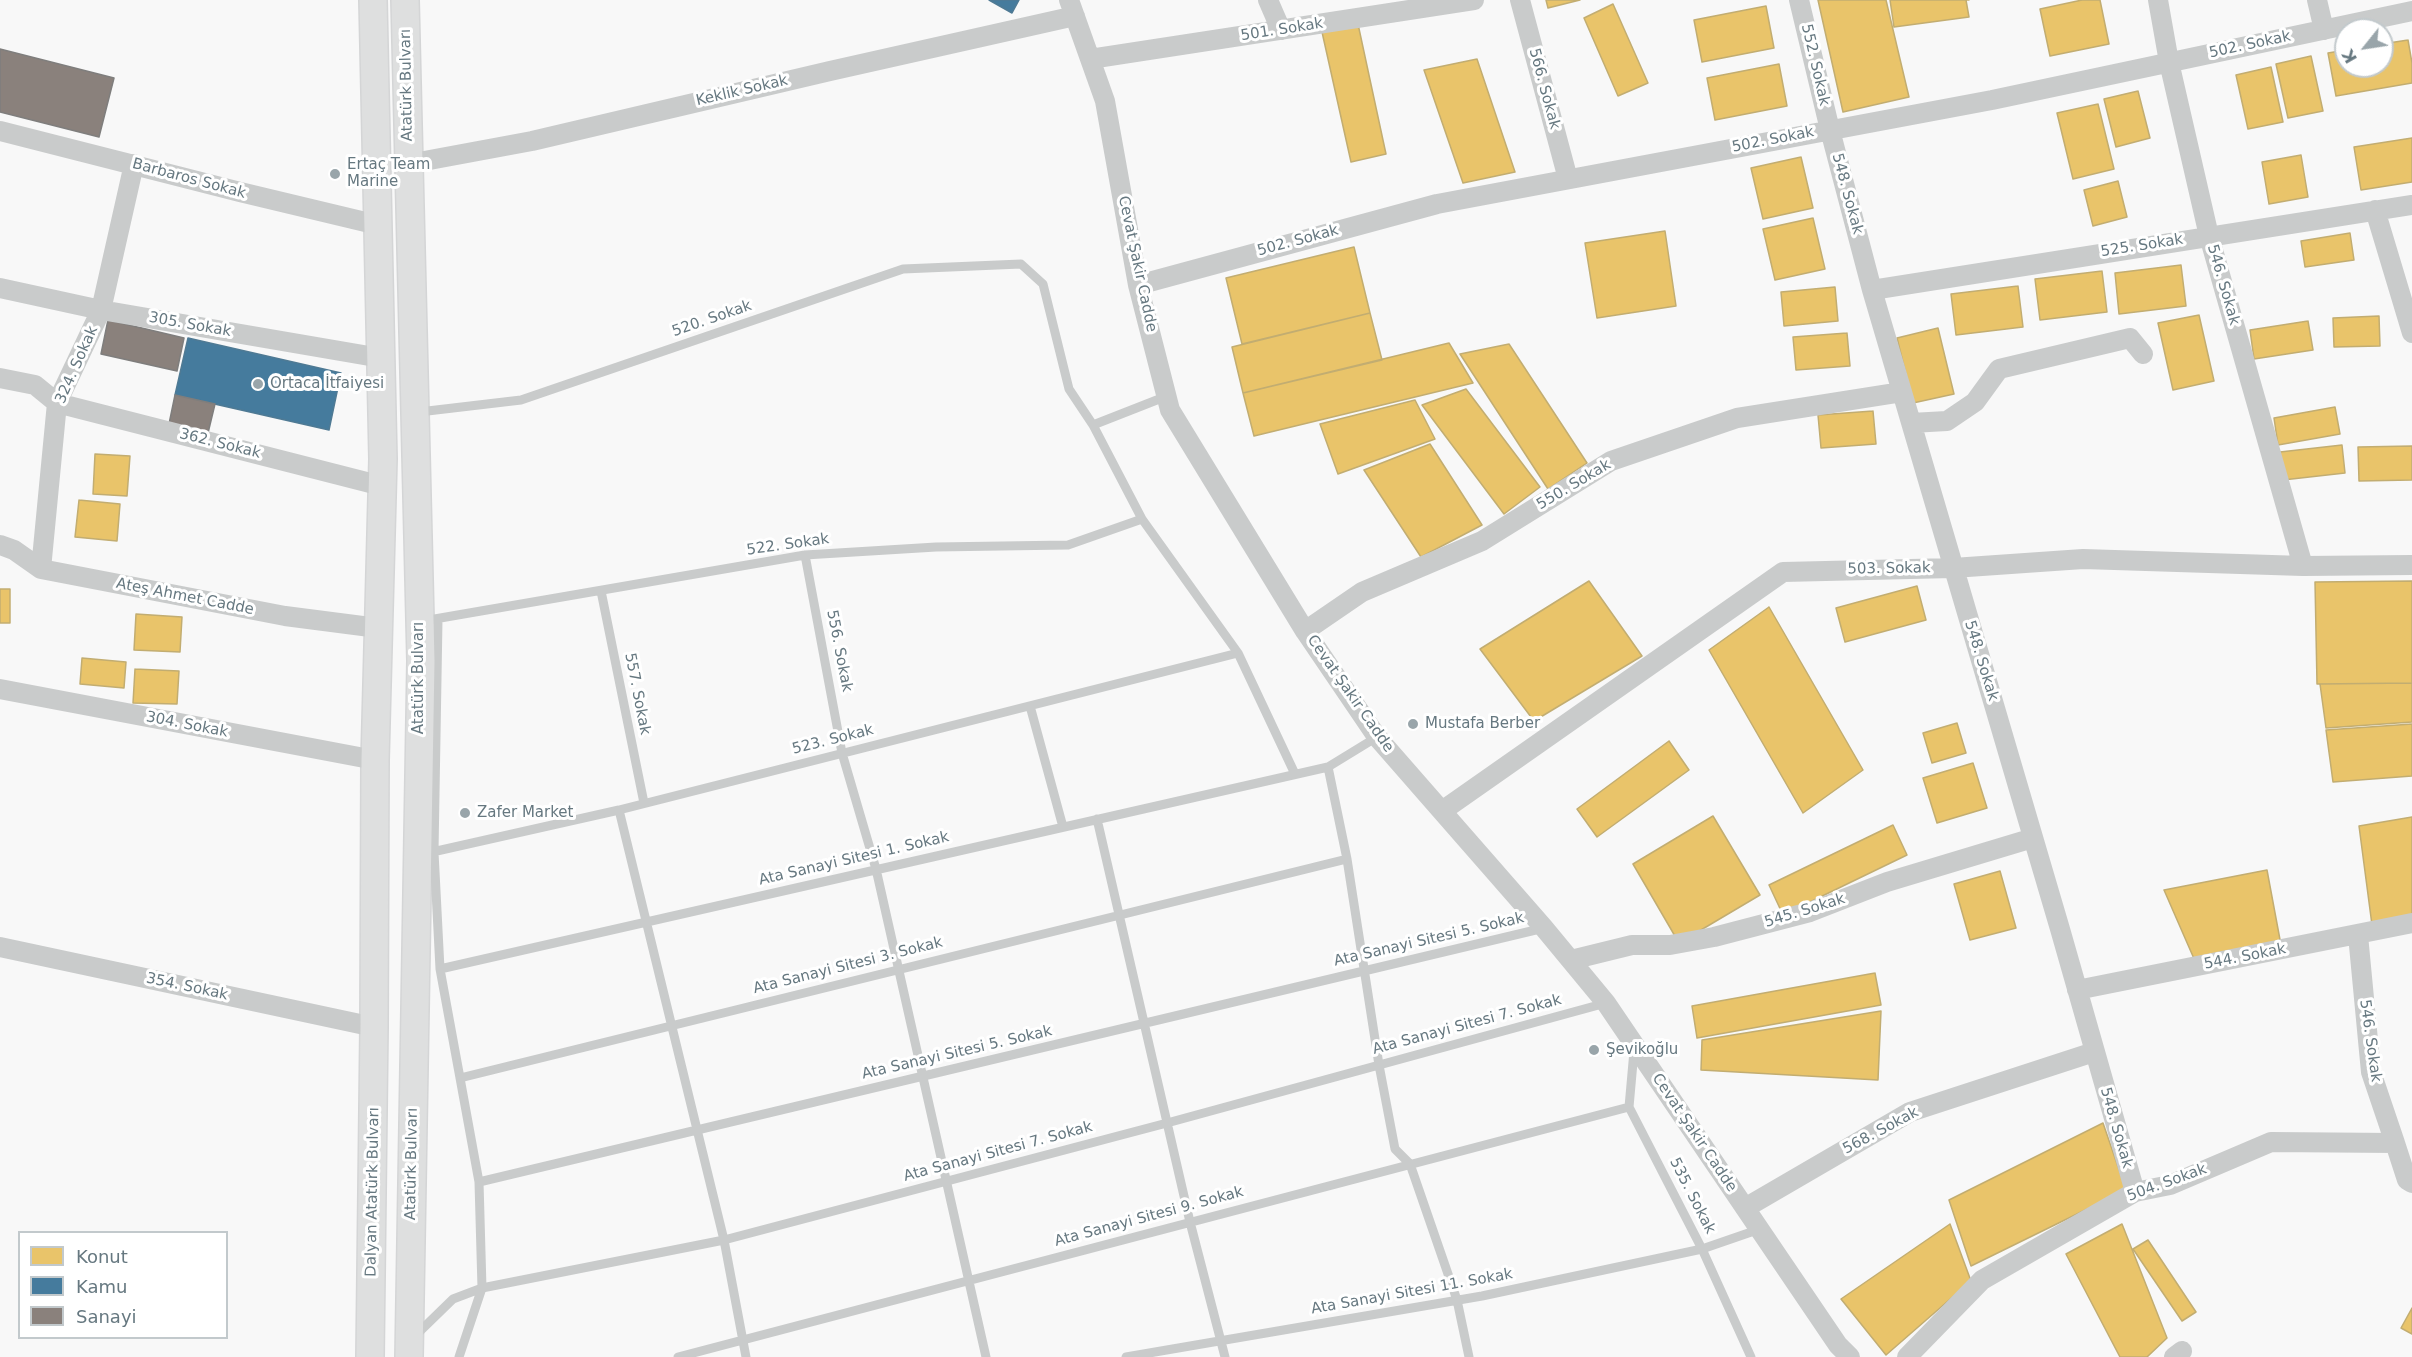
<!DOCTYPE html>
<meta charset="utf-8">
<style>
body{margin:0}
#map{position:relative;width:2412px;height:1357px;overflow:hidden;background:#f8f8f8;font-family:"DejaVu Sans",sans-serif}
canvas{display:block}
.legend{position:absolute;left:18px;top:1231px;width:210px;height:108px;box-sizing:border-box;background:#fff;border:2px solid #c2c9cc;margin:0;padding:8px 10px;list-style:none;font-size:18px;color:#667880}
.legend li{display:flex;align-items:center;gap:12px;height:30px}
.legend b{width:30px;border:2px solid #c2c9cc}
.north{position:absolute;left:2334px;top:18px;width:60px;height:60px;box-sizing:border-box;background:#fff;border:2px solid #c2c9cc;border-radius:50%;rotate:240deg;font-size:16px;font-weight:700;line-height:24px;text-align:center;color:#667880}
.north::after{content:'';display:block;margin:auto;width:21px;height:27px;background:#99a5aa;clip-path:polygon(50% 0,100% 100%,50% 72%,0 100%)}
</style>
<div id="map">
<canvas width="2412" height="1357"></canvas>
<ul class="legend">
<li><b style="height:16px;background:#e9c46a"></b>Konut</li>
<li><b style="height:16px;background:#457b9d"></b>Kamu</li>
<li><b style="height:16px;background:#8a817c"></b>Sanayi</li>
</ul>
<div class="north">K</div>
</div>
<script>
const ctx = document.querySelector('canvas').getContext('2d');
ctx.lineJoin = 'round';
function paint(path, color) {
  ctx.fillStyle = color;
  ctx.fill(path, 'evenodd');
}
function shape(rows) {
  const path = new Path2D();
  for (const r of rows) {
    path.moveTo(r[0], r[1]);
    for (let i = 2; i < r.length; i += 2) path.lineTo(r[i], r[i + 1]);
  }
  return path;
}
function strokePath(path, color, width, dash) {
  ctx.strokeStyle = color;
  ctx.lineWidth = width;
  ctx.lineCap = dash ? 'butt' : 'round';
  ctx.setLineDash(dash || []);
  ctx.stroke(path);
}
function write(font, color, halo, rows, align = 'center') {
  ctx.font = font + ' "DejaVu Sans",sans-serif';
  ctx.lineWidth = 6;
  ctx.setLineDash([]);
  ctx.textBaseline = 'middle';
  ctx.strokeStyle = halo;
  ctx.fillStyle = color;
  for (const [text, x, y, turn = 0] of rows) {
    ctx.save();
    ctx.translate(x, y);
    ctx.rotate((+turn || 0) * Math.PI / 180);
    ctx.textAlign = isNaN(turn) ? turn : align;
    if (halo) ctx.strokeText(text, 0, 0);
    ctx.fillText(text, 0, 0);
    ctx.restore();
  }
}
const homes = shape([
 [1546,0,1580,0,1548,8,1546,0],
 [1818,0,1886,0,1909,97,1843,112,1818,0],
 [1890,0,1969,0,1966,0,1969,17,1894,27,1890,0],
 [2082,0,2100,0,2109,44,2050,56,2040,9,2082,0],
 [1613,4,1648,83,1618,96,1584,18,1613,4],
 [1766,6,1774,48,1702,62,1694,20,1766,6],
 [1358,24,1386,154,1351,162,1322,32,1358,24],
 [2408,40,2412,63,2412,83,2336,96,2328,53,2346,50,2346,66,2382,66,2382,44,2408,40],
 [2311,56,2323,111,2288,118,2276,64,2311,56],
 [1477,59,1515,172,1463,183,1424,70,1477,59],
 [1779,64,1787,106,1715,120,1707,78,1779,64],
 [2271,67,2283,122,2248,129,2236,75,2271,67],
 [2138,91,2150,138,2116,147,2104,99,2138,91],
 [2098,104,2114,169,2073,179,2057,113,2098,104],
 [2412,138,2412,182,2361,190,2354,147,2412,138],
 [2301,155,2308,197,2269,204,2262,162,2301,155],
 [1801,157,1813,208,1763,219,1751,168,1801,157],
 [2118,181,2127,217,2093,226,2084,190,2118,181],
 [1813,218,1825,269,1775,280,1763,229,1813,218],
 [1665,231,1676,306,1597,318,1585,243,1665,231],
 [2350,233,2354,260,2305,267,2301,241,2350,233],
 [1354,247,1370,313,1242,344,1226,278,1354,247],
 [2181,265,2186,306,2119,314,2115,273,2181,265],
 [2102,271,2107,312,2040,320,2035,279,2102,271],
 [2018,286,2023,327,1956,335,1951,294,2018,286],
 [1835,287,1838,321,1784,326,1781,292,1835,287],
 [1370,313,1382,360,1243,393,1232,347,1370,313],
 [2199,315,2214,381,2173,390,2158,323,2199,315],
 [2379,316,2380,346,2334,347,2333,318,2379,316],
 [2308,321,2313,350,2254,359,2250,330,2308,321],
 [1938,328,1954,394,1913,403,1897,338,1938,328],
 [1847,333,1850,366,1796,370,1793,337,1847,333],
 [1449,343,1473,383,1254,436,1243,393,1449,343],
 [1509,344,1587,463,1548,489,1460,354,1509,344],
 [1466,389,1540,487,1504,514,1422,405,1466,389],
 [1415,400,1435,439,1338,474,1320,424,1415,400],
 [2335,407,2340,434,2278,445,2274,418,2335,407],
 [1873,411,1876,444,1821,448,1818,415,1873,411],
 [1430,444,1482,525,1421,557,1364,470,1430,444],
 [2342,445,2345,473,2283,480,2280,452,2342,445],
 [2412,446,2412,480,2359,481,2358,447,2412,446],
 [95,454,130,456,127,496,93,494,95,454],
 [79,500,120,504,117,541,75,537,79,500],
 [1589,581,1642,656,1534,721,1480,649,1589,581],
 [2412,581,2412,683,2317,684,2315,582,2412,581],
 [1917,586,1926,620,1845,642,1836,608,1917,586],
 [0,589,10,589,10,623,0,623,0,589],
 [1769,607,1863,770,1803,813,1709,650,1769,607],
 [136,614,182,617,180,652,134,650,136,614],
 [82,658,126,662,124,688,80,684,82,658],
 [135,669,179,671,177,704,133,703,135,669],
 [2412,683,2412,722,2326,728,2320,684,2412,683],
 [1957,723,1966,753,1932,763,1923,733,1957,723],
 [2412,724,2412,776,2333,782,2326,730,2412,724],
 [1669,741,1689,770,1597,837,1577,809,1669,741],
 [1973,763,1987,808,1937,823,1923,778,1973,763],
 [1713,816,1760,895,1679,943,1633,864,1713,816],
 [2412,817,2412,915,2372,925,2359,826,2412,817],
 [1893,825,1907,855,1783,915,1769,885,1893,825],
 [2267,870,2281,945,2195,961,2164,890,2267,870],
 [2000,871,2016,928,1970,940,1954,884,2000,871],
 [1875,973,1881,1005,1697,1038,1692,1006,1875,973],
 [1881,1011,1878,1080,1701,1070,1702,1040,1881,1011],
 [2103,1123,2126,1190,1971,1266,1949,1200,2103,1123],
 [1950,1224,1971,1281,1886,1355,1841,1299,1950,1224],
 [2122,1224,2167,1338,2147,1357,2120,1357,2066,1254,2122,1224],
 [2148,1240,2196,1312,2182,1321,2133,1249,2148,1240],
 [2412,1308,2412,1334,2401,1328,2412,1308]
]);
const public = shape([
 [989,0,1019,0,1012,13,989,0],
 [188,338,341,373,329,430,175,395,188,338]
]);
const industry = shape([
 [0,49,114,78,99,137,0,112,0,49],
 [108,320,184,338,177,371,101,354,108,320],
 [175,395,215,404,208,433,169,424,175,395]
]);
const service = shape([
 [1167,396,1093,425,1142,519,1238,653,1295,774],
 [419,412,521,400,903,269,1021,264,1043,284,1069,389,1093,425],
 [805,555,842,753,876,869,986,1357],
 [601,591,644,803],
 [438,620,434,852,440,969],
 [423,621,805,555,936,547,1068,545,1142,519],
 [1030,706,1063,827],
 [1328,767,1347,859,1379,1065,1395,1149,1410,1164,1457,1300,1469,1357],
 [619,810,724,1240,746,1357],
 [1097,819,1190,1222,1225,1357],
 [419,855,619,810,1238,653],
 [1634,1051,1629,1107,1702,1249,1751,1357],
 [460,1078,440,969,1328,767,1377,737],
 [479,1182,460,1078,1347,859],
 [416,1335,453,1299,482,1288,724,1240,1167,1123,1606,1003],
 [459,1357,482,1288,479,1182,1544,928],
 [678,1357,1629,1107],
 [1126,1357,1482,1296,1702,1249,1760,1229]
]);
const minor = shape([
 [1069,0,1105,101,1138,285,1170,410,1305,631,1377,737,1544,928,1606,1003,1838,1345,1850,1357],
 [1268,0,1281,30],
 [1520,0,1568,179],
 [1799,0,1830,130,1872,290,2060,929,2135,1192],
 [2158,0,2169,62,2209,236,2303,566],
 [2317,0,2324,30],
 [1090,59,1474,0],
 [0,131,240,192,378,225],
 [408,164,532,141,830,71,1075,16],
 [2375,210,2412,333],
 [1138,285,1437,204,1992,100,2412,11],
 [0,288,101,310,381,358],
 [1872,290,2412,205],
 [0,378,35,385,57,403,382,486],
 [1911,423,1947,421,1975,402,1999,369,2130,338,2143,354],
 [0,545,14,550,41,569,285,616,378,628],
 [41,569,57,403,101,310,134,164],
 [1305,631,1362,592,1482,541,1611,461,1737,418,1902,392],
 [0,689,375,760],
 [1442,811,1783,572,1953,568,2083,559,2303,566,2412,565],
 [2358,935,2371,1072,2395,1143],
 [0,947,374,1027],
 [1571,960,1632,945,1670,945,1714,937,1810,912,1887,882,2033,838],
 [2077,990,2412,923],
 [1745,1208,1910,1112,2094,1052],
 [1907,1357,1982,1280,2135,1192,2170,1185,2271,1142,2395,1143,2407,1180,2412,1183],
 [2174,1357,2182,1351]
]);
const secondary = shape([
 [405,0,421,661,409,1357],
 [370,1357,374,1027,375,760,383,459,373,0]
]);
const markers = [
 [335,174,6,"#99a5aa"],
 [258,384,6,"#99a5aa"],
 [1413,724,6,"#99a5aa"],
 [465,813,6,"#99a5aa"],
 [1594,1050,6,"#99a5aa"]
];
const streetNames = [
 ["501. Sokak",1282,30,-9],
 ["502. Sokak",2250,45,-12],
 ["552. Sokak",1815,65,77],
 ["Atatürk Bulvarı",407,85,-91],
 ["566. Sokak",1544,89,75],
 ["Keklik Sokak",742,91,-13],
 ["502. Sokak",1773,140,-11],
 ["Barbaros Sokak",189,179,15],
 ["548. Sokak",1847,194,75],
 ["502. Sokak",1298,241,-15],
 ["525. Sokak",2142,246,-9],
 ["Cevat Şakir Cadde",1137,264,78],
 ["546. Sokak",2223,285,74],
 ["520. Sokak",712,319,-19],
 ["305. Sokak",190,325,10],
 ["324. Sokak",77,365,-66],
 ["362. Sokak",220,444,14],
 ["550. Sokak",1574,485,-31],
 ["522. Sokak",788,545,-8],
 ["503. Sokak",1889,569,-1],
 ["Ateş Ahmet Cadde",185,597,11],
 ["556. Sokak",839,651,79],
 ["548. Sokak",1981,661,73],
 ["Atatürk Bulvarı",419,678,-90],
 ["557. Sokak",637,694,79],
 ["Cevat Şakir Cadde",1350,694,55],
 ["304. Sokak",187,725,11],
 ["523. Sokak",833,740,-14],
 ["Ata Sanayi Sitesi 1. Sokak",854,859,-13],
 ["545. Sokak",1805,911,-17],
 ["Ata Sanayi Sitesi 5. Sokak",1429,940,-13],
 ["544. Sokak",2245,957,-11],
 ["Ata Sanayi Sitesi 3. Sokak",848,966,-14],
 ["354. Sokak",187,987,12],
 ["Ata Sanayi Sitesi 7. Sokak",1467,1025,-15],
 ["546. Sokak",2370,1041,82],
 ["Ata Sanayi Sitesi 5. Sokak",957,1053,-13],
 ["548. Sokak",2116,1128,74],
 ["568. Sokak",1881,1131,-28],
 ["Cevat Şakir Cadde",1694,1133,56],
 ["Ata Sanayi Sitesi 7. Sokak",998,1152,-15],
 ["Atatürk Bulvarı",412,1164,-89],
 ["504. Sokak",2167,1183,-20],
 ["Dalyan Atatürk Bulvarı",373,1192,-89],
 ["535. Sokak",1692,1196,63],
 ["Ata Sanayi Sitesi 9. Sokak",1149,1217,-15],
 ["Ata Sanayi Sitesi 11. Sokak",1412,1292,-10]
];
const poiNames = [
 ["Ertaç Team",347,165],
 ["Marine",347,182],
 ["Ortaca İtfaiyesi",270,384],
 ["Mustafa Berber",1425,724],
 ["Zafer Market",477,813],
 ["Şevikoğlu",1606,1050]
];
paint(homes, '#e9c46a');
strokePath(homes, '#c2ad71', 1.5);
paint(public, '#457b9d');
strokePath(public, '#4f7a94', 1.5);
paint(industry, '#8a817c');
strokePath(industry, '#7f7e7d', 1.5);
strokePath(secondary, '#d4d5d6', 30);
strokePath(service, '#c9cbcb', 9);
strokePath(minor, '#c9cbcb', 20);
strokePath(secondary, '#dedfdf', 27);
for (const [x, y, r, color] of markers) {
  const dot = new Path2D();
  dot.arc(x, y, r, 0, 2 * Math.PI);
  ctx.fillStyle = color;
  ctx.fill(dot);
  strokePath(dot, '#fff', 2);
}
write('15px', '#667880', '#fff', streetNames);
write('15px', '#667880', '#fff', poiNames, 'left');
</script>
